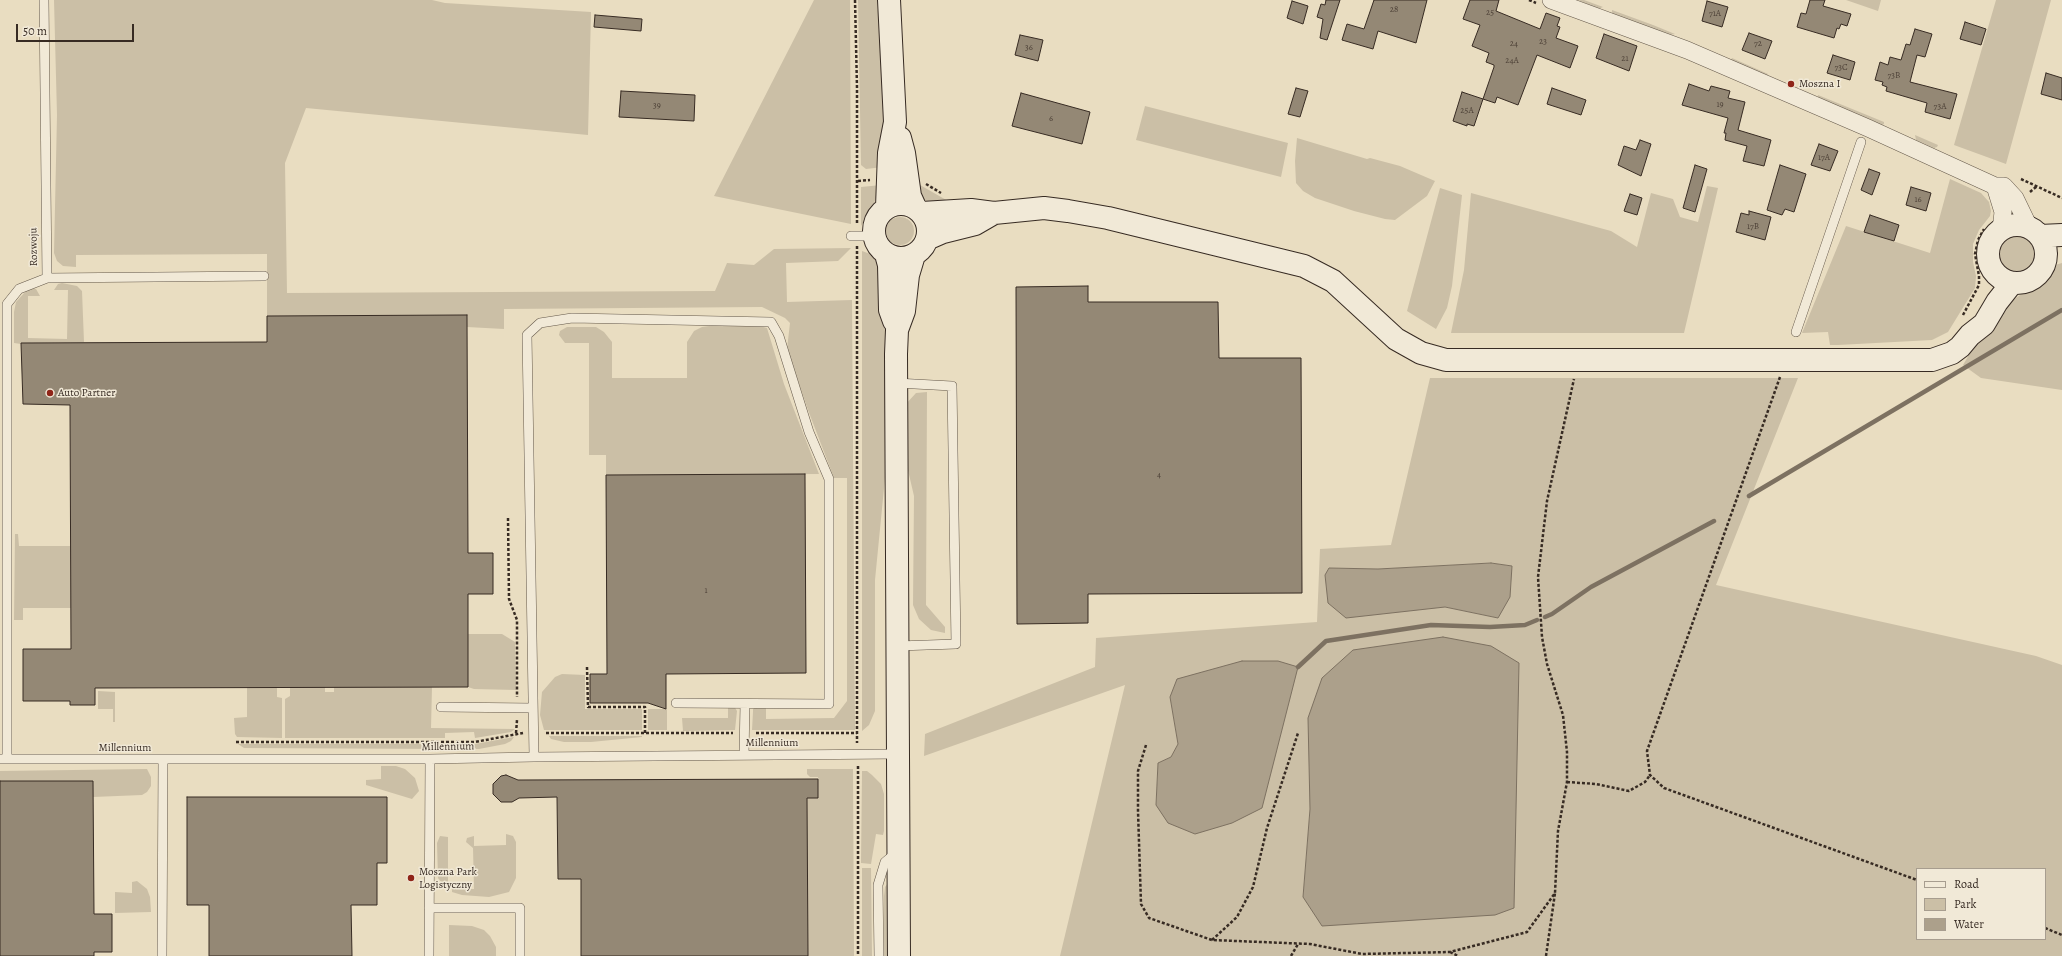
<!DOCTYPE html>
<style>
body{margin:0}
#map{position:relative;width:2062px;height:956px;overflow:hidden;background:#e9ddc1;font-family:Alegreya,serif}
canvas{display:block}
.legend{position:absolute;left:1916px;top:868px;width:130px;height:72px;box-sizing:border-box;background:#f1e9d7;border:1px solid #a79d8f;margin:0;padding:5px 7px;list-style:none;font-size:12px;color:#372b23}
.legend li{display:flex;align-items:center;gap:8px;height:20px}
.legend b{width:20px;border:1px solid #a79d8f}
.scale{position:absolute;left:16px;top:24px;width:118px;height:18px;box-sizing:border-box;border:2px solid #372b23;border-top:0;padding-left:5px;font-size:12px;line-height:14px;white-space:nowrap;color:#372b23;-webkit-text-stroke:3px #f1e9d7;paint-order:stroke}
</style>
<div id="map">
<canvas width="2062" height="956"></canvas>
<ul class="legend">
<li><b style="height:5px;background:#f1e9d7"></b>Road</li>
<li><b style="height:11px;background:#cbbfa6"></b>Park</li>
<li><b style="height:11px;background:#aca08b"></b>Water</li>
</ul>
<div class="scale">50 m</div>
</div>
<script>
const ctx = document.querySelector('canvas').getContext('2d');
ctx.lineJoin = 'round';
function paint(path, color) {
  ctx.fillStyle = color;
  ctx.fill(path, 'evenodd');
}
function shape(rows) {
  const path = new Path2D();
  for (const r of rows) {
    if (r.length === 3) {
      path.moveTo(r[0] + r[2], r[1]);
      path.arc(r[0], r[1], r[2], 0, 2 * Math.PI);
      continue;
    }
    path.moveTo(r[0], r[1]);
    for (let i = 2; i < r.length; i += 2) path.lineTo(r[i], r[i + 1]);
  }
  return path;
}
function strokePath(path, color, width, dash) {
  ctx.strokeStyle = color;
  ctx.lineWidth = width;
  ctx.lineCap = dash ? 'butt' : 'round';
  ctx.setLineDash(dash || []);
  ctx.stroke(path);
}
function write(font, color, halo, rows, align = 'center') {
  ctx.font = font + ' Alegreya,serif';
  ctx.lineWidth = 3;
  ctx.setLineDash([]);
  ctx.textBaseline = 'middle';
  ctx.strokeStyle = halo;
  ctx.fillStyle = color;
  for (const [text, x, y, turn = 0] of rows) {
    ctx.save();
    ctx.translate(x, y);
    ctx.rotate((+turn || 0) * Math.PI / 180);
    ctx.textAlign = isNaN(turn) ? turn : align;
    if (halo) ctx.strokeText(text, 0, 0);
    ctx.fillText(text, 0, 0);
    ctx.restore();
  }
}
const green = shape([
 [54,0,432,0,445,3,591,12,588,135,306,108,285,163,287,293,715,291,727,263,754,265,774,249,851,248,838,261,786,263,787,302,852,300,855,730,752,730,753,712,753,709,757,706,766,707,766,719,834,718,847,701,847,478,834,478,808,410,787,349,790,323,785,318,762,307,504,309,504,329,467,327,467,315,267,316,267,254,76,255,76,267,63,266,57,261,54,253,57,115],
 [814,0,850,0,851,224,714,196],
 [858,0,877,0,885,101,883,167,866,169,861,165],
 [1578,0,1584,0,1603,7,1598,9],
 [1846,0,1881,0,1878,11],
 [1996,0,2051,0,2006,164,1954,145],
 [1612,10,1653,25,1675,34,1669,35,1612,14],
 [1732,58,1768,74,1767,76,1731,60],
 [1818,95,1884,122,1884,124,1880,126,1818,99],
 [1145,106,1288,143,1281,177,1136,140],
 [1915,135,1938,145,1937,147,1934,148,1916,140],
 [1297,138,1367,159,1370,158,1400,166,1435,181,1427,196,1395,220,1385,219,1354,211,1315,198,1303,191,1296,183,1295,161],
 [1950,179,1981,193,1989,202,1991,211,1990,216,1979,230,1973,244,1973,262,1976,276,1975,288,1948,332,1932,340,1838,345,1830,345,1828,332,1802,333,1846,226,1930,253],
 [913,181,948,201,931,204,922,198],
 [881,185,874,203,861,226,861,187],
 [1707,186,1718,188,1684,333,1451,333,1464,270,1471,193,1611,231,1637,247,1651,193,1673,199,1680,217,1698,222],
 [1440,188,1462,195,1452,286,1447,308,1436,329,1407,311],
 [900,231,14],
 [2017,254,18],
 [862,251,873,255,880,266,884,280,888,363,885,478,875,580,875,711,869,725,862,731],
 [2062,263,2062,390,1981,378,1963,365,1993,314,2033,286,2055,265],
 [62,283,77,286,82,291,84,342,29,343,28,345,14,343,14,312,16,302,26,291,32,288,36,289,40,296,28,296,28,338,67,339,68,290,54,290,58,284],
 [716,325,756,325,767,328,784,384,819,474,606,475,606,455,589,455,589,343,565,343,559,335,560,331,567,327,596,327,604,332,612,342,612,378,687,378,687,342,694,331,702,327],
 [1430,378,1798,378,1716,585,2036,656,2062,665,2062,956,1060,956,1125,685,924,756,925,734,1095,667,1096,638,1317,622,1320,549,1391,545],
 [1491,563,1512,566,1498,618,1445,607,1329,568,1378,569],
 [1353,650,1303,897,1310,809],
 [1170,697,1195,834,1156,805,1158,763,1171,757,1178,744],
 [1917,869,2045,869,2045,939,1917,939],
 [927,392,926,605,945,627,945,633,931,630,919,619,913,605,914,496,907,466,905,405,916,393],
 [15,534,18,534,19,546,70,546,71,608,23,608,23,620,14,620],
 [468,634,502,634,515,642,516,690,474,689,468,687],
 [562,674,585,675,585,709,642,709,642,730,544,730,540,715,542,692,555,677],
 [247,687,277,687,277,697,282,698,282,738,237,737,235,734,234,718,247,717],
 [290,687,325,687,325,692,334,692,334,687,432,687,431,728,515,729,511,732,475,738,474,732,445,733,445,738,285,738,285,699,290,696],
 [98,691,115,692,115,722,113,722,113,709,98,709],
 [728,706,734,706,737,711,735,730,683,731,682,718,728,718],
 [648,709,667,709,667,730,648,730],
 [549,736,642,736,642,737,591,742,564,742,551,739],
 [514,737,511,741,505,744,479,749,452,749,452,744,475,744],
 [238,744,449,744,449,749,244,748],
 [381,766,396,766,405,769,415,778,419,791,412,799,366,785,366,780,381,779],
 [147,769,151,777,151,786,147,792,142,795,93,797,93,781,0,781,0,771],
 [807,769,853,769,854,956,808,956,807,798,818,797,818,777,810,777,807,774],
 [862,771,867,771,872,775,881,784,884,794,884,831,883,835,876,834,871,864,861,863],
 [506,834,513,836,516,842,516,878,509,892,489,897,462,895,452,892,452,889,474,889,473,848,466,842,467,838,474,836,474,846,506,845],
 [440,836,448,837,448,890,438,878,437,843],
 [862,868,871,868,872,956,862,956],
 [137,881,147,889,150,897,151,912,115,913,115,892,132,893,132,882],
 [888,883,889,956,884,956,884,896,885,887],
 [449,925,472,926,484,930,490,936,496,947,496,956,449,956]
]);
const water = shape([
 [1491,563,1512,566,1510,597,1498,618,1445,607,1346,618,1328,603,1325,575,1329,568,1378,569,1491,563],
 [1443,637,1491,646,1519,663,1514,908,1495,915,1322,926,1303,897,1310,809,1308,718,1322,678,1353,650,1443,637],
 [1242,661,1278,661,1298,667,1262,808,1232,823,1195,834,1168,823,1156,805,1158,763,1171,757,1178,744,1170,697,1177,679,1242,661]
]);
const stream = shape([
 [1749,496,2062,310],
 [1545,617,1552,614,1591,587,1714,521],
 [1298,667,1326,641,1431,625,1490,627,1525,625,1537,620]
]);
const building = shape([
 [1326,0,1340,0,1327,40,1320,38,1323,19,1317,17,1321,4,1325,5,1326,0],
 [1374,0,1427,0,1416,43,1378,31,1373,49,1342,40,1347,24,1364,29,1374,0],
 [1470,0,1499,0,1496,11,1540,29,1546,13,1560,18,1557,26,1560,27,1556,38,1578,46,1570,68,1537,55,1518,105,1497,97,1495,103,1483,99,1494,67,1494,65,1486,62,1489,53,1472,46,1480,25,1463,19,1470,0],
 [1810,0,1825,0,1823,6,1851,14,1847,26,1841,24,1839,29,1837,28,1834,38,1797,27,1801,13,1806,14,1810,0],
 [1292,1,1308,6,1303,24,1287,18,1292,1],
 [1707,1,1728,7,1722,27,1702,21,1707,1],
 [595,15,642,19,641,31,594,27,595,15],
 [1965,22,1986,29,1981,45,1960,39,1965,22],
 [1915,29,1932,34,1925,57,1917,55,1910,82,1957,94,1950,119,1925,112,1927,103,1886,91,1887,87,1882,85,1883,82,1875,80,1880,62,1888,65,1890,57,1901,60,1906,44,1910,45,1915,29],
 [1749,33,1772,41,1765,59,1742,50,1749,33],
 [1604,34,1637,46,1629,71,1596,58,1604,34],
 [1020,35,1043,40,1038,61,1015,55,1020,35],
 [1833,55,1855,62,1850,80,1827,73,1833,55],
 [2046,73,2062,78,2062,100,2041,94,2046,73],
 [1689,84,1709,91,1711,86,1730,91,1728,98,1745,102,1738,130,1771,140,1764,166,1743,161,1747,146,1725,140,1726,133,1724,133,1728,118,1682,105,1689,84],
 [1296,88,1308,91,1300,117,1288,114,1296,88],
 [1552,88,1586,100,1581,115,1547,104,1552,88],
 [621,91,695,95,694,121,619,117,621,91],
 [1462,92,1483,99,1474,126,1467,124,1467,126,1453,121,1462,92],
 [1021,93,1090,112,1082,144,1012,126,1021,93],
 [1640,140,1651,144,1641,176,1618,165,1624,146,1636,150,1640,140],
 [1819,144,1838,151,1830,171,1811,165,1819,144],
 [1695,165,1707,169,1695,212,1683,208,1695,165],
 [1780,165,1806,174,1794,212,1785,209,1782,215,1767,210,1780,165],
 [1869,169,1880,173,1872,195,1861,190,1869,169],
 [1911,187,1931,193,1926,211,1906,205,1911,187],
 [1630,194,1642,198,1637,215,1624,211,1630,194],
 [1749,211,1771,217,1765,240,1736,232,1741,213,1749,215,1749,211],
 [1870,215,1899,225,1894,241,1864,232,1870,215],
 [1088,286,1088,302,1218,302,1219,358,1301,358,1302,593,1088,594,1088,623,1017,624,1016,287,1088,286],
 [467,315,468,553,493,553,493,594,468,594,468,687,95,688,95,705,70,705,70,701,23,701,23,649,71,649,70,405,23,404,21,343,267,342,267,316,467,315],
 [805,474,806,673,666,674,666,709,648,703,590,703,590,674,607,674,606,475,805,474],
 [506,775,518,780,818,779,818,798,807,798,808,956,581,956,581,879,558,879,557,797,519,798,512,802,501,802,493,794,493,784,501,776,506,775],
 [0,781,93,781,94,914,112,914,112,952,94,952,94,956,0,956,0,781],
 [187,797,387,797,387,863,377,863,377,905,351,905,352,956,209,956,209,905,187,905,187,797]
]);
const path = shape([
 [855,0,857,88,857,225],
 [1529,0,1536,3],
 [2021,179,2062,198],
 [858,181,870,180],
 [926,184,941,193],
 [2030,192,2036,187],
 [857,246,857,743],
 [1963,315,1979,285,1979,276,1975,254,1978,240,1984,229],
 [1780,377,1647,751,1650,775,1664,788,1917,880],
 [508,518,509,599,517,620,517,697],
 [587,667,588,707,645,707,645,734],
 [516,733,517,720],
 [546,733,733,733],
 [756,733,857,733],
 [236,742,475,742,523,733],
 [1146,745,1138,771,1138,811,1141,904,1149,918,1212,940,1310,944,1362,954,1450,952,1527,932,1555,893,1558,831,1567,782,1567,752,1563,715,1547,664,1542,637,1538,577,1547,501,1574,379],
 [858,766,858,956],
 [1567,782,1596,784,1629,791,1645,782,1650,775],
 [2045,928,2062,935],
 [1212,940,1237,917,1253,887,1267,828,1298,733],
 [1450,952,1458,956],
 [1291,956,1298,944],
 [1546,956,1555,893]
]);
const lane = shape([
 [851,236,874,236],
 [47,278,264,276],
 [1796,332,1861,142],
 [896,383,952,386,956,644,898,646],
 [441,707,533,708],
 [744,755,745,704],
 [534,757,527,335,540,323,572,318,771,322,779,336,809,432,829,479,829,704,676,703],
 [0,759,430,759,534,757,897,754],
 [7,759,7,304,19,289,47,278,44,0],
 [429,908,520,908,520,956],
 [162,956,163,760],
 [429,956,430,759],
 [879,956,878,885,885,862,897,852]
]);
const street = shape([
 [1551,0,1687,50,1868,128,1995,186,2004,186,2015,198,2029,227],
 [1995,186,2003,212,2001,230]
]);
const secondary = shape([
 [900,138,904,153,910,196,915,207],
 [901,231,27],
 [887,207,889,153,895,122,889,0],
 [922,213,971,210,994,213,1044,208,1068,211,1108,218,1304,266,1333,281,1396,339,1421,353,1446,360,1932,360,1952,353,1960,347,1970,335,1984,324,1997,302,2012,283],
 [2017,254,29],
 [2040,236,2062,235],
 [927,239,943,232,975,224,994,213],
 [886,254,889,265,890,310,894,321],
 [899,956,896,354,897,330,904,311,908,275,914,255]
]);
const markers = [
 [1791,84,4,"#8f2418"],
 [50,393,4,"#8f2418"],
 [411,878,4,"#8f2418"]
];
const numberNames = [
 ["28",1394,10],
 ["25",1490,13],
 ["71A",1715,14],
 ["23",1543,42],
 ["24",1514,44],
 ["72",1758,44],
 ["36",1029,48],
 ["21",1625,59],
 ["24A",1512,61],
 ["73C",1841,68],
 ["73B",1894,76],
 ["19",1720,105],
 ["39",657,106],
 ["73A",1940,107],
 ["25A",1467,111],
 ["6",1051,119],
 ["17A",1824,158],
 ["16",1918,200],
 ["17B",1753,227],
 ["4",1159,475],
 ["1",706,591]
];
const poiNames = [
 ["Moszna I",1799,84],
 ["Auto Partner",58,393],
 ["Moszna Park",419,872],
 ["Logistyczny",419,885]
];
const streetNames = [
 ["Rozwoju",34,247,-91],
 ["Millennium",772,743],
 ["Millennium",448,747,-1],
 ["Millennium",125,748]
];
paint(green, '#cbbfa6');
paint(water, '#aca08b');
strokePath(water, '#7d7161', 1);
strokePath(stream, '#7d7161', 4.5);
paint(building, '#948875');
strokePath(building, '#372b23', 1);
strokePath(lane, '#64584a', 10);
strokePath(street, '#64584a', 18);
strokePath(secondary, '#372b23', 24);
strokePath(path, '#372b23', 2.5, [3, 2]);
strokePath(lane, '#f1e9d7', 9);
strokePath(street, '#f1e9d7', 17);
strokePath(secondary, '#f1e9d7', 22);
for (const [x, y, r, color] of markers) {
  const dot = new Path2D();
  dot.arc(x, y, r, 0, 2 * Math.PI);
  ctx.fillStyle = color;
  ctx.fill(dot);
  strokePath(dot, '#f1e9d7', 1.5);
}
write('9px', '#4e4238', null, numberNames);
write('11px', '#372b23', '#f1e9d7', poiNames, 'left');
write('11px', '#372b23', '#f1e9d7', streetNames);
</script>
